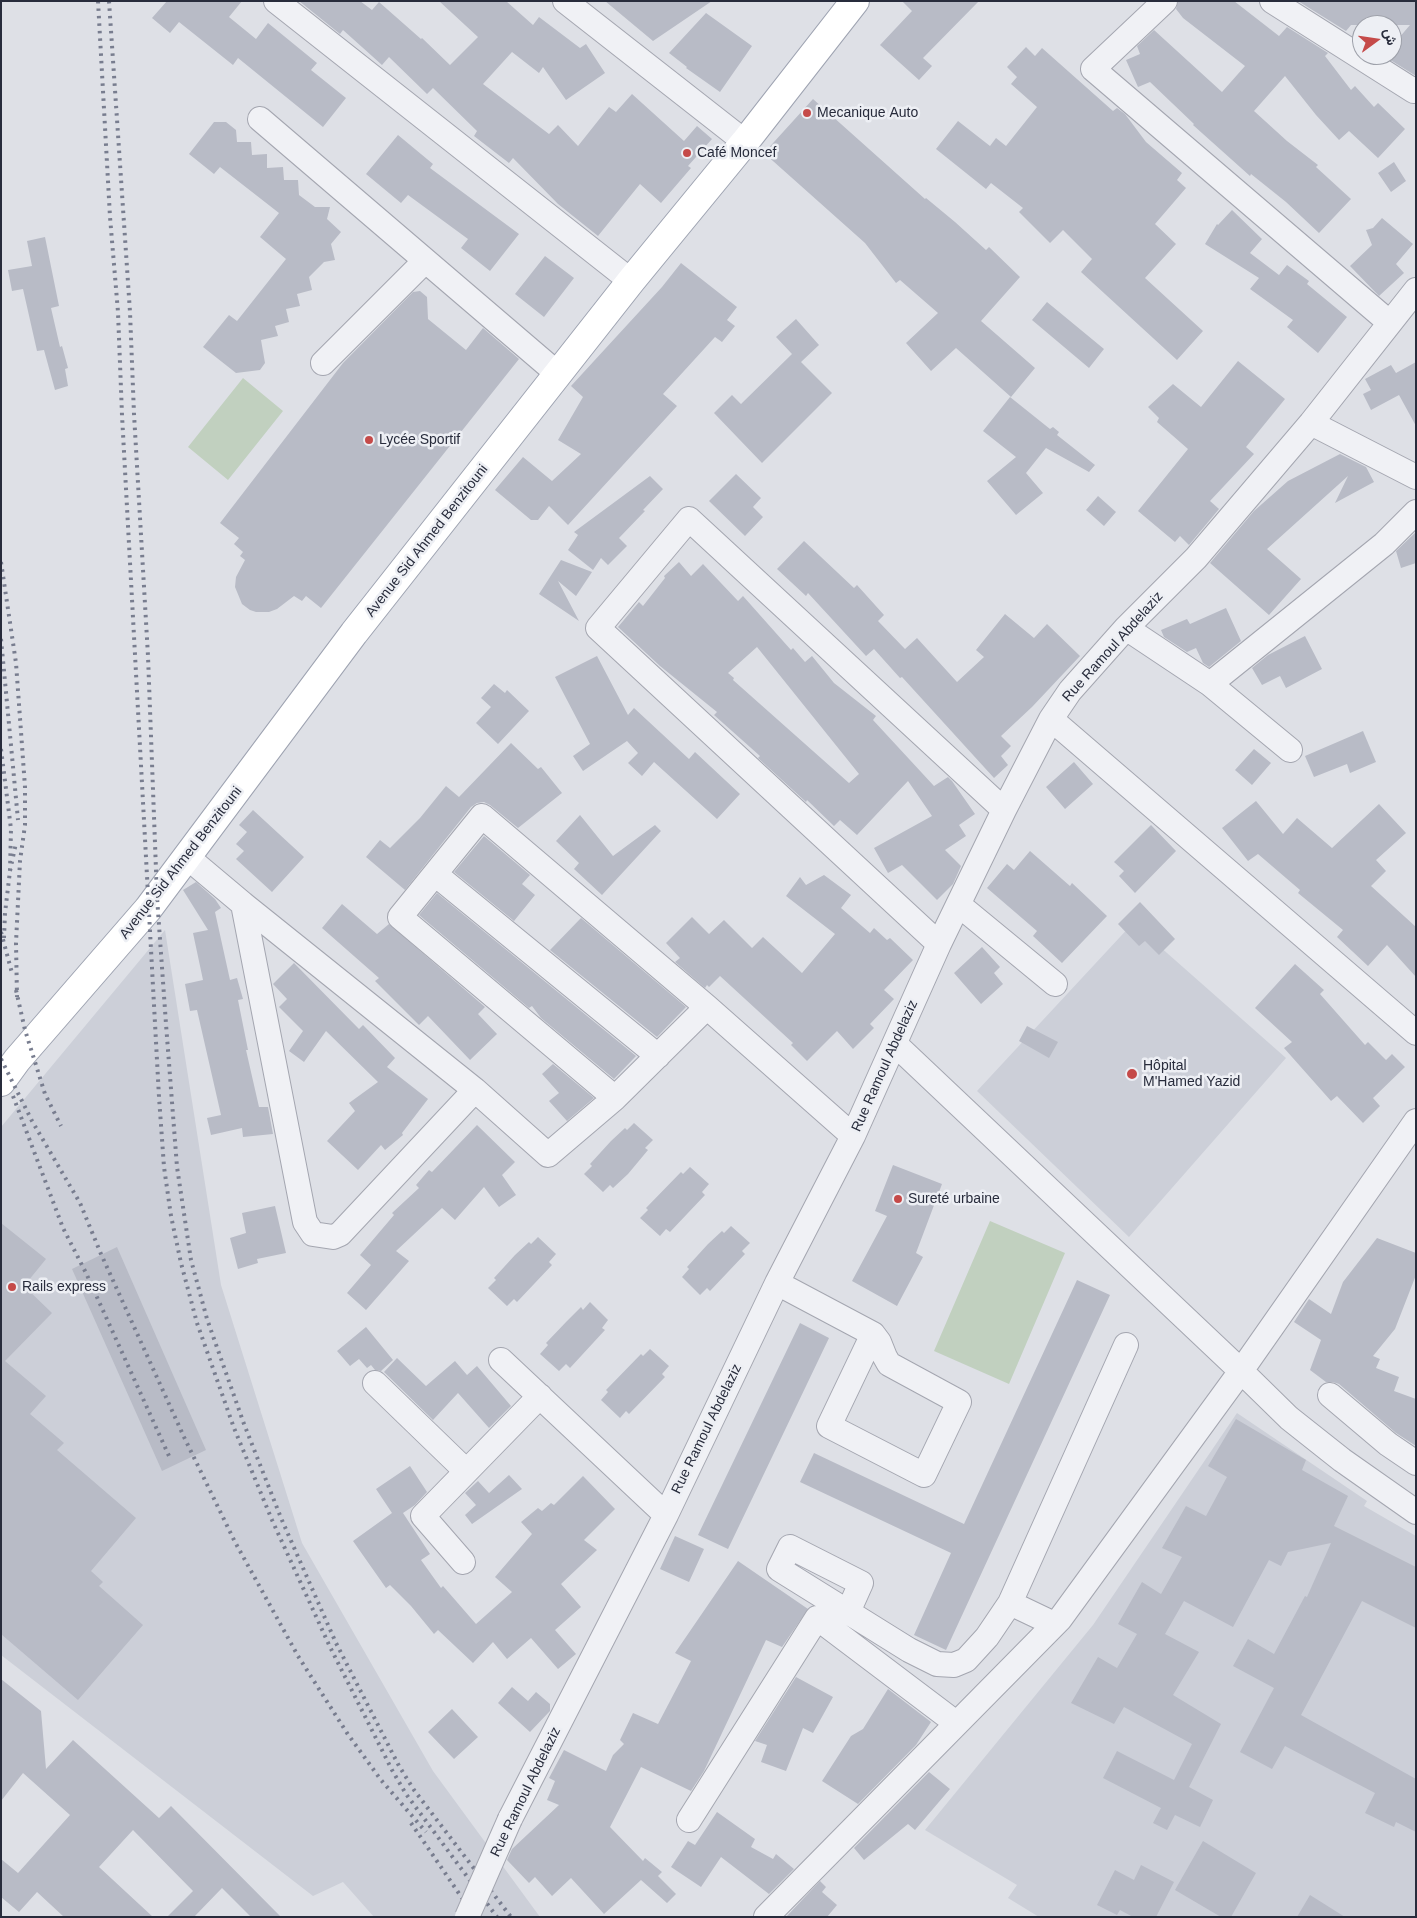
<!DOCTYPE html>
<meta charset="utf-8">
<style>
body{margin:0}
#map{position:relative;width:1417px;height:1918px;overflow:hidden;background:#dee0e6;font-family:Helvetica,Vazirmatn,sans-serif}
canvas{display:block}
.frame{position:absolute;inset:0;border:2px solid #282c3c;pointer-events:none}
.north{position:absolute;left:1352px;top:15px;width:50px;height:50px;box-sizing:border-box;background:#edeff4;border:1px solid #9ea1aa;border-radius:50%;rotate:76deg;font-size:14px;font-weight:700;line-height:20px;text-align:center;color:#282c3c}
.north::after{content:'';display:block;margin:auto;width:18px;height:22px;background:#c54a49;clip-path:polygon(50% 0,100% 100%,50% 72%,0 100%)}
</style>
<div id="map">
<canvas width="1417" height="1918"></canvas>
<div class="frame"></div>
<div class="north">ش</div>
</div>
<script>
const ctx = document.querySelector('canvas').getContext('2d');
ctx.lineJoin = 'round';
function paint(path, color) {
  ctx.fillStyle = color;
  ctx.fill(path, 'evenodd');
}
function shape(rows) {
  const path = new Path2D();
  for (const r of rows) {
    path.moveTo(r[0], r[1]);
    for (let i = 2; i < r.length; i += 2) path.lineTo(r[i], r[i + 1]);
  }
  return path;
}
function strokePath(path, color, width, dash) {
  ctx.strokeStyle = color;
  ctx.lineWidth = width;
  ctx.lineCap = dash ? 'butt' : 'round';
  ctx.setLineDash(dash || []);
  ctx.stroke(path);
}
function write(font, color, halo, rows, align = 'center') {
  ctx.font = font + ' Helvetica,sans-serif';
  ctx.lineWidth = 5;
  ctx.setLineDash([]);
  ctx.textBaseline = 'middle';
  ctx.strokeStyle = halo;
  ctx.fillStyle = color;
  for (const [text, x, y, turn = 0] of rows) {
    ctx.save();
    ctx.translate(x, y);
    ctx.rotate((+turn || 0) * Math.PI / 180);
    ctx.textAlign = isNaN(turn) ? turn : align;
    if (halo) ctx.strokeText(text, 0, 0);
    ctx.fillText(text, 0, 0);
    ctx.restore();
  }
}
const built = shape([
 [1133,923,1286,1058,1129,1237,977,1091],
 [165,930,221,1285,302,1543,433,1771,540,1917,374,1917,343,1882,313,1896,1,1655,1,1127],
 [1237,1413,1367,1501,1364,1506,1416,1536,1416,1917,1039,1917,1008,1898,1017,1885,925,1830,1093,1625]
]);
const green = shape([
 [243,378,283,411,228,480,188,447],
 [990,1221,1065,1253,1009,1384,934,1351]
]);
const building = shape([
 [167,1,242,1,229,17,256,39,268,23,317,63,311,70,346,98,323,127,238,58,233,65,179,22,170,33,152,18],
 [299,1,360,1,372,10,379,2,421,39,422,38,450,65,478,37,439,1,506,1,533,25,539,17,580,48,586,44,605,73,566,100,543,67,539,73,512,52,483,84,549,134,558,125,578,146,609,107,616,112,632,94,684,141,697,126,712,139,688,166,691,168,661,203,640,184,598,236,558,204,513,158,509,163,474,136,477,131,433,88,427,94,389,57,382,65,343,30,340,34],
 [605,1,712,1,653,41],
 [902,1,979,1,923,58,932,66,919,80,880,45,912,11],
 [1178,1,1234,1,1279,36,1287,27,1328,53,1325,56,1351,90,1355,86,1374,107,1378,103,1405,129,1378,158,1349,131,1339,140,1316,115,1285,76,1254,111,1287,141,1318,165,1316,167,1351,199,1319,233,1286,202,1251,174,1250,176,1193,125,1194,124,1150,82,1138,87,1126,60,1140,54,1137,46,1154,30,1222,92,1245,66,1183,18,1176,9],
 [1298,1,1416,1,1416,76,1384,56,1392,55,1392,46,1410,25,1351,25,1346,31],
 [706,13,752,46,720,92,686,68,687,67,669,53],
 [1026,47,1035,56,1042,48,1113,111,1117,108,1125,114,1146,142,1182,173,1177,180,1186,188,1155,224,1176,244,1145,278,1203,331,1177,360,1081,272,1092,259,1063,230,1050,243,1019,212,1023,208,991,183,986,189,936,149,958,121,990,146,996,138,1006,146,1037,107,1011,84,1017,77,1007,67],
 [813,99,925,199,926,198,955,222,986,250,989,247,1020,277,981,321,1035,368,1011,397,956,348,931,371,906,343,938,313,900,280,896,283,865,243,764,153],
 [214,122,226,122,236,130,237,142,251,142,252,155,267,154,267,168,283,167,284,180,298,180,299,195,315,207,330,207,327,219,341,232,331,244,335,260,324,262,309,277,312,290,297,294,300,306,286,309,289,322,275,326,278,336,261,340,265,363,260,370,236,373,203,347,229,315,237,321,286,259,260,237,279,213,220,167,214,174,189,154],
 [398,135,433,164,430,168,519,234,490,271,461,248,468,239,408,195,401,203,366,174],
 [1394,162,1406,181,1391,192,1378,173],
 [1232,210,1262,239,1250,253,1279,275,1287,265,1309,281,1307,284,1347,317,1318,353,1287,327,1293,320,1250,289,1259,278,1205,244,1217,224,1218,225],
 [1382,218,1413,244,1396,264,1404,273,1379,296,1350,266,1372,245,1366,230,1373,228],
 [45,237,59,306,51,308,60,347,62,346,68,368,65,369,68,386,55,390,44,350,37,351,23,289,12,291,8,270,32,266,27,241],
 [545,256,574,278,544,317,515,294],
 [681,263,737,307,727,320,735,326,722,342,715,337,663,394,677,406,568,525,549,506,538,520,531,520,495,490,523,457,552,481,581,454,558,440,583,397,571,386,662,287],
 [420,291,427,297,428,319,466,350,483,328,519,359,321,608,306,596,302,601,294,596,277,609,269,612,256,612,250,610,242,604,235,587,236,577,245,560,240,556,243,552,234,544,239,538,220,523,343,363,413,292],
 [1047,302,1104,349,1089,368,1032,320],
 [796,319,819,345,801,362,832,393,762,463,714,413,732,395,741,404,792,354,776,337],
 [1238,361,1285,399,1246,447,1254,454,1210,501,1219,509,1189,545,1180,536,1175,542,1138,511,1188,449,1157,422,1159,418,1148,407,1173,384,1201,407],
 [1416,362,1416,426,1399,395,1371,410,1363,394,1371,390,1365,379,1391,365,1396,373],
 [1010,397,1050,429,1053,427,1059,432,1057,435,1095,465,1089,472,1046,448,1026,473,1043,493,1016,515,987,481,1016,457,983,431],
 [1340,454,1366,467,1374,482,1335,503,1348,476,1267,549,1301,579,1269,615,1210,563,1254,511,1288,481],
 [736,474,761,498,753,507,763,517,745,536,709,501],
 [650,476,663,489,643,510,645,511,619,538,627,546,608,565,601,558,593,570,568,550,578,535,574,532],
 [1098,496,1116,512,1104,526,1086,510],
 [1416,532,1416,563,1401,568,1396,551],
 [804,541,854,588,857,585,884,615,878,621,905,649,917,638,957,682,984,657,976,650,1005,614,1034,638,1047,624,1080,656,1032,707,1001,736,1011,746,1001,756,1008,765,994,778,902,677,900,678,874,649,866,656,808,593,806,596,777,569],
 [561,560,592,572,576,596,558,581,579,621,539,594],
 [679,562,691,576,703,564,738,601,743,596,791,650,793,648,805,662,812,656,834,683,876,716,873,720,934,786,948,777,952,781,975,814,959,825,966,836,945,850,961,866,953,884,937,900,902,865,888,873,874,848,932,816,908,781,857,835,840,820,834,826,807,800,806,802,758,758,760,756,714,715,717,712,660,666,618,627,639,602,643,606,665,578,664,576],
 [757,647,859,774,849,783,733,680,734,678,728,673],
 [1226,608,1241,641,1209,667,1203,663,1196,648,1187,652,1164,637,1161,630,1187,619,1190,624],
 [1305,636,1322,669,1286,688,1280,676,1262,685,1252,668,1268,655],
 [597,656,628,715,634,708,689,759,695,752,740,794,717,819,654,762,642,776,628,763,638,753,627,741,583,771,573,756,590,744,555,677],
 [494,684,505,693,507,690,529,711,498,744,476,723,491,707,481,698],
 [1363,731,1376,762,1350,773,1347,764,1314,777,1305,756],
 [511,743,538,769,541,767,562,793,518,828,490,805,484,802,477,803,471,807,405,890,366,857,380,840,390,848,420,818,446,786,459,797],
 [1254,749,1271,763,1252,785,1235,770],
 [1074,762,1093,784,1065,809,1046,787],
 [1256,801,1283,834,1297,818,1332,848,1379,804,1406,833,1376,860,1386,871,1371,886,1416,927,1416,977,1387,945,1368,966,1337,937,1343,930,1298,893,1300,890,1258,854,1248,861,1222,828],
 [253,810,304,857,272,892,236,859,244,851,236,844,247,832,239,825],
 [580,815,613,856,655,825,661,831,602,895,574,869,579,863,556,841],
 [1151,825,1176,851,1135,893,1119,876,1124,871,1114,862],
 [484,836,530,875,522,884,535,895,514,921,454,872],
 [1030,851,1070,886,1072,883,1107,916,1062,963,1033,936,1037,931,987,888,1007,864,1014,870],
 [824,875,851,895,841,908,870,933,874,928,887,940,890,938,913,960,884,990,894,999,870,1024,874,1028,853,1049,837,1031,807,1061,791,1045,793,1043,720,976,709,987,707,985,705,988,675,962,680,958,666,943,692,917,709,934,724,920,752,948,763,937,802,973,835,934,786,896,800,877,806,885],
 [196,882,215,899,221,908,215,912,230,980,237,978,243,999,238,1000,248,1050,246,1050,259,1107,268,1107,273,1134,243,1137,242,1128,211,1135,207,1118,221,1115,197,1010,190,1011,185,984,203,980,193,933,208,930,183,890],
 [437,893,636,1056,614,1079,541,1018,532,1006,529,1008,419,915],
 [1140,902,1175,939,1159,955,1145,941,1139,946,1118,924],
 [342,904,377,934,389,924,485,1007,478,1014,497,1034,470,1060,428,1016,419,1025,375,981,379,978,322,928],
 [581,918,686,1007,657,1037,550,950],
 [982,947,1000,967,994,973,1003,984,981,1004,954,973],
 [294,963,359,1029,363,1025,395,1058,387,1067,428,1099,402,1133,403,1135,385,1150,381,1145,358,1170,327,1141,355,1111,349,1103,378,1082,326,1031,304,1062,289,1051,303,1031,279,1007,287,999,273,984],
 [1295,964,1324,990,1320,994,1365,1045,1368,1042,1386,1060,1392,1054,1405,1067,1373,1098,1380,1106,1363,1123,1337,1096,1331,1101,1284,1048,1292,1042,1255,1008],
 [1027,1026,1058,1042,1049,1058,1019,1041],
 [553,1064,594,1098,567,1121,549,1101,559,1093,542,1074],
 [634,1123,653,1140,645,1148,648,1150,628,1174,613,1188,610,1185,603,1192,584,1174,592,1166,590,1164,611,1141,625,1128,627,1130],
 [477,1125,515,1162,502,1175,516,1195,499,1207,484,1187,455,1220,442,1208,396,1251,409,1261,366,1310,347,1293,371,1265,360,1255,394,1215,392,1213,419,1188,416,1185,429,1170,432,1172],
 [893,1165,942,1184,916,1253,923,1257,897,1306,852,1281,887,1216,875,1211],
 [690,1167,709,1184,702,1192,705,1195,670,1232,666,1229,660,1236,640,1218,648,1210,646,1208,681,1172,683,1174],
 [275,1206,286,1253,257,1259,258,1263,238,1269,230,1238,246,1233,242,1213],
 [1,1223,46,1259,24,1286,52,1313,5,1361,46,1396,30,1414,64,1443,57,1450,136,1518,91,1571,103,1582,99,1586,143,1625,78,1700,1,1634],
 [731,1226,750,1243,742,1251,745,1254,710,1291,707,1288,700,1295,682,1277,689,1269,687,1267,708,1244,722,1231,724,1233],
 [538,1237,556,1254,549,1262,552,1265,517,1302,514,1299,507,1306,488,1288,496,1280,494,1278,515,1255,529,1242,531,1244],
 [1377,1238,1416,1253,1416,1275,1395,1329,1373,1356,1380,1359,1376,1368,1399,1377,1394,1391,1416,1399,1416,1446,1396,1433,1339,1384,1333,1382,1326,1382,1310,1370,1321,1340,1294,1322,1309,1299,1331,1314,1343,1282],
 [117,1247,206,1450,162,1471,72,1269],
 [1077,1280,1110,1295,946,1650,914,1635,951,1553,800,1482,814,1453,964,1524],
 [590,1302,608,1320,602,1328,605,1330,570,1368,566,1364,559,1371,540,1354,548,1345,546,1343,567,1321,581,1307,583,1310],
 [800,1323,829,1338,728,1549,698,1535],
 [366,1327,393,1360,381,1371,375,1370,371,1365,367,1368,359,1359,350,1366,337,1351],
 [650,1349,669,1366,662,1374,665,1377,629,1414,626,1411,620,1418,601,1400,608,1392,606,1390,641,1354,643,1356],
 [397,1358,426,1386,455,1361,467,1375,477,1366,511,1406,489,1428,458,1393,433,1420,384,1372],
 [1236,1419,1306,1460,1302,1470,1348,1496,1334,1526,1416,1567,1416,1628,1362,1601,1301,1715,1416,1779,1416,1832,1396,1822,1394,1827,1365,1813,1375,1793,1285,1746,1272,1769,1240,1752,1274,1688,1233,1666,1248,1639,1274,1654,1305,1596,1307,1597,1331,1543,1288,1552,1281,1566,1269,1560,1233,1627,1184,1601,1165,1634,1199,1652,1173,1695,1221,1724,1189,1787,1213,1800,1200,1827,1175,1815,1167,1830,1153,1823,1161,1808,1103,1778,1117,1751,1174,1780,1192,1744,1124,1707,1114,1724,1071,1703,1098,1657,1117,1668,1137,1634,1118,1624,1142,1582,1161,1594,1182,1557,1162,1548,1186,1506,1206,1516,1227,1477,1208,1466],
 [410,1466,427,1492,415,1505,403,1513,430,1554,421,1560,441,1588,443,1586,476,1624,512,1592,495,1577,532,1534,521,1522,538,1508,542,1511,551,1503,554,1505,583,1476,615,1509,584,1540,597,1550,561,1584,581,1607,555,1630,576,1654,558,1669,531,1638,507,1659,493,1642,473,1663,438,1630,434,1634,411,1606,390,1585,386,1588,353,1541,392,1513,376,1489],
 [509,1475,522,1489,472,1524,465,1515,476,1505,465,1493,478,1481,489,1493],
 [675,1536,704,1549,689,1582,660,1569],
 [738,1561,808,1609,782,1647,766,1640,704,1771,691,1791,641,1767,610,1827,643,1861,645,1858,662,1872,658,1876,676,1894,667,1903,641,1880,604,1914,571,1878,552,1896,535,1877,529,1883,507,1860,512,1849,559,1805,547,1800,555,1781,549,1778,564,1750,606,1771,613,1755,624,1744,620,1740,633,1713,658,1724,691,1661,675,1653],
 [796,1677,833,1697,813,1733,803,1728,786,1771,761,1762,767,1745,755,1741],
 [1,1679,41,1711,46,1769,73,1740,159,1818,171,1806,281,1917,251,1917,222,1888,194,1917,167,1917,193,1891,133,1830,99,1867,153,1917,64,1917,37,1892,19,1912,1,1897,1,1859,18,1873,70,1815,23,1773,1,1801],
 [512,1687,528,1701,536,1692,550,1704,550,1711,530,1732,498,1703],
 [888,1689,931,1722,916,1745,858,1804,822,1781,851,1736,863,1729],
 [452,1709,478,1737,454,1759,428,1732],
 [929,1772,950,1789,915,1830,908,1824,864,1860,854,1848],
 [717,1812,755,1839,751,1847,773,1859,776,1854,794,1869,769,1894,721,1857,701,1887,671,1867,688,1841,695,1845],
 [1203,1841,1256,1873,1231,1917,1221,1917,1175,1890],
 [1141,1865,1174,1882,1156,1917,1133,1917,1120,1910,1117,1915,1097,1905,1115,1870,1134,1880],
 [820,1881,826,1887,822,1892,837,1905,827,1917,786,1917],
 [1310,1895,1345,1917,1297,1917]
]);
const minor = shape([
 [276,1,631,281],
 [565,1,745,142],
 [1165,1,1093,69,1390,323],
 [1272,1,1414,91,1416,89],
 [260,119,558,374],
 [323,363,425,261],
 [1311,423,1416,477],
 [1126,628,1210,684,1290,750],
 [1210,684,1384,544,1416,512],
 [1051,719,1416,1033],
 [187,857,243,904,475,1090,548,1155,615,1098,707,1007],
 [435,874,658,1056],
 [243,904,305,1222,313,1234,333,1237,340,1234,475,1090],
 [959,905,1055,984],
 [939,944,598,628,689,519,1004,810],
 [895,1044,1241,1371,1289,1418,1342,1460,1416,1512],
 [615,1098,400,917,482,816,707,1007,853,1136],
 [777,1283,873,1334,879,1342,885,1357,889,1364,959,1402,924,1475,829,1426,873,1334],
 [501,1360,666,1515],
 [375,1383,466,1471],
 [1330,1395,1388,1444,1416,1463],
 [463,1562,423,1516,540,1396],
 [1010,1603,1126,1345],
 [848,1612,861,1583,790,1547,779,1569,848,1612,909,1650,937,1664,954,1665,966,1660,987,1637,1010,1603,1054,1624],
 [510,1819,666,1515,777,1283,853,1136,939,944,1004,810,1051,719,1070,691,1126,628,1196,558,1311,423,1416,290],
 [689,1820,817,1618,956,1723],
 [766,1917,1060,1619,1241,1371,1416,1121]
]);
const major = shape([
 [1,1082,17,1060,148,909,354,633,631,281,745,142,855,1]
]);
const rail = shape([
 [98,1,110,217,118,312,122,415,159,1097,164,1167,171,1216,181,1263,197,1323,234,1428,272,1520,330,1647,392,1770,406,1794,497,1917],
 [109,1,130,312,134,414,148,656,157,897,166,1024,177,1167,191,1260,207,1319,244,1424,281,1518,336,1643,399,1766,414,1790,511,1917],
 [1,562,16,663,25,787,25,825,20,861,16,943,17,997],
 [1,639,18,820],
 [1,749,11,829,10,871,5,913,4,938],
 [10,871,16,843],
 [1,932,12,973],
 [16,990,25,1030,45,1094,61,1126],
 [1,1059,32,1121,80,1203,101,1254,184,1437,235,1542,298,1656,347,1733,381,1780,426,1832],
 [13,1096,63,1228,86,1273,169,1456],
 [411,1823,475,1917]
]);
const minorBridge = shape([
 [467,1917,510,1819]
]);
const markers = [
 [807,113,5,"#c54a49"],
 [687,153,5,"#c54a49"],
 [369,440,5,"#c54a49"],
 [1132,1074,6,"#c54a49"],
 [898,1199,5,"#c54a49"],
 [12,1287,5,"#c54a49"]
];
const poiNames = [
 ["Mecanique Auto",817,113],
 ["Café Moncef",697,153],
 ["Lycée Sportif",379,440],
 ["Hôpital",1143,1066],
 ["M'Hamed Yazid",1143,1082],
 ["Sureté urbaine",908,1199],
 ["Rails express",22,1287]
];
const streetNames = [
 ["Avenue Sid Ahmed Benzitouni",427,541,-52],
 ["Rue Ramoul Abdelaziz",1113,647,-48],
 ["Avenue Sid Ahmed Benzitouni",181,863,-52],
 ["Rue Ramoul Abdelaziz",885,1066,-66],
 ["Rue Ramoul Abdelaziz",707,1429,-64],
 ["Rue Ramoul Abdelaziz",526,1792,-64]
];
paint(built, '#cccfd8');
paint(green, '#c1d0bf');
paint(building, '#b8bbc6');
strokePath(minor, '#a4a6b0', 26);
strokePath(major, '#9ea3b1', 30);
strokePath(minor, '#f0f1f5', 24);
strokePath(major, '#fff', 28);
strokePath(rail, '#787d8f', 4, [2.5, 5]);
strokePath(minorBridge, '#a4a6b0', 26, []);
strokePath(minorBridge, '#f0f1f5', 24);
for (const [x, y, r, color] of markers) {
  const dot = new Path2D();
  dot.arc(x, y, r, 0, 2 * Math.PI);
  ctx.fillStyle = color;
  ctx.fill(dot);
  strokePath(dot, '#edeff4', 2);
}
write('14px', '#282c3c', '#edeff4', poiNames, 'left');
write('14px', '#282c3c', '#edeff4', streetNames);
</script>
